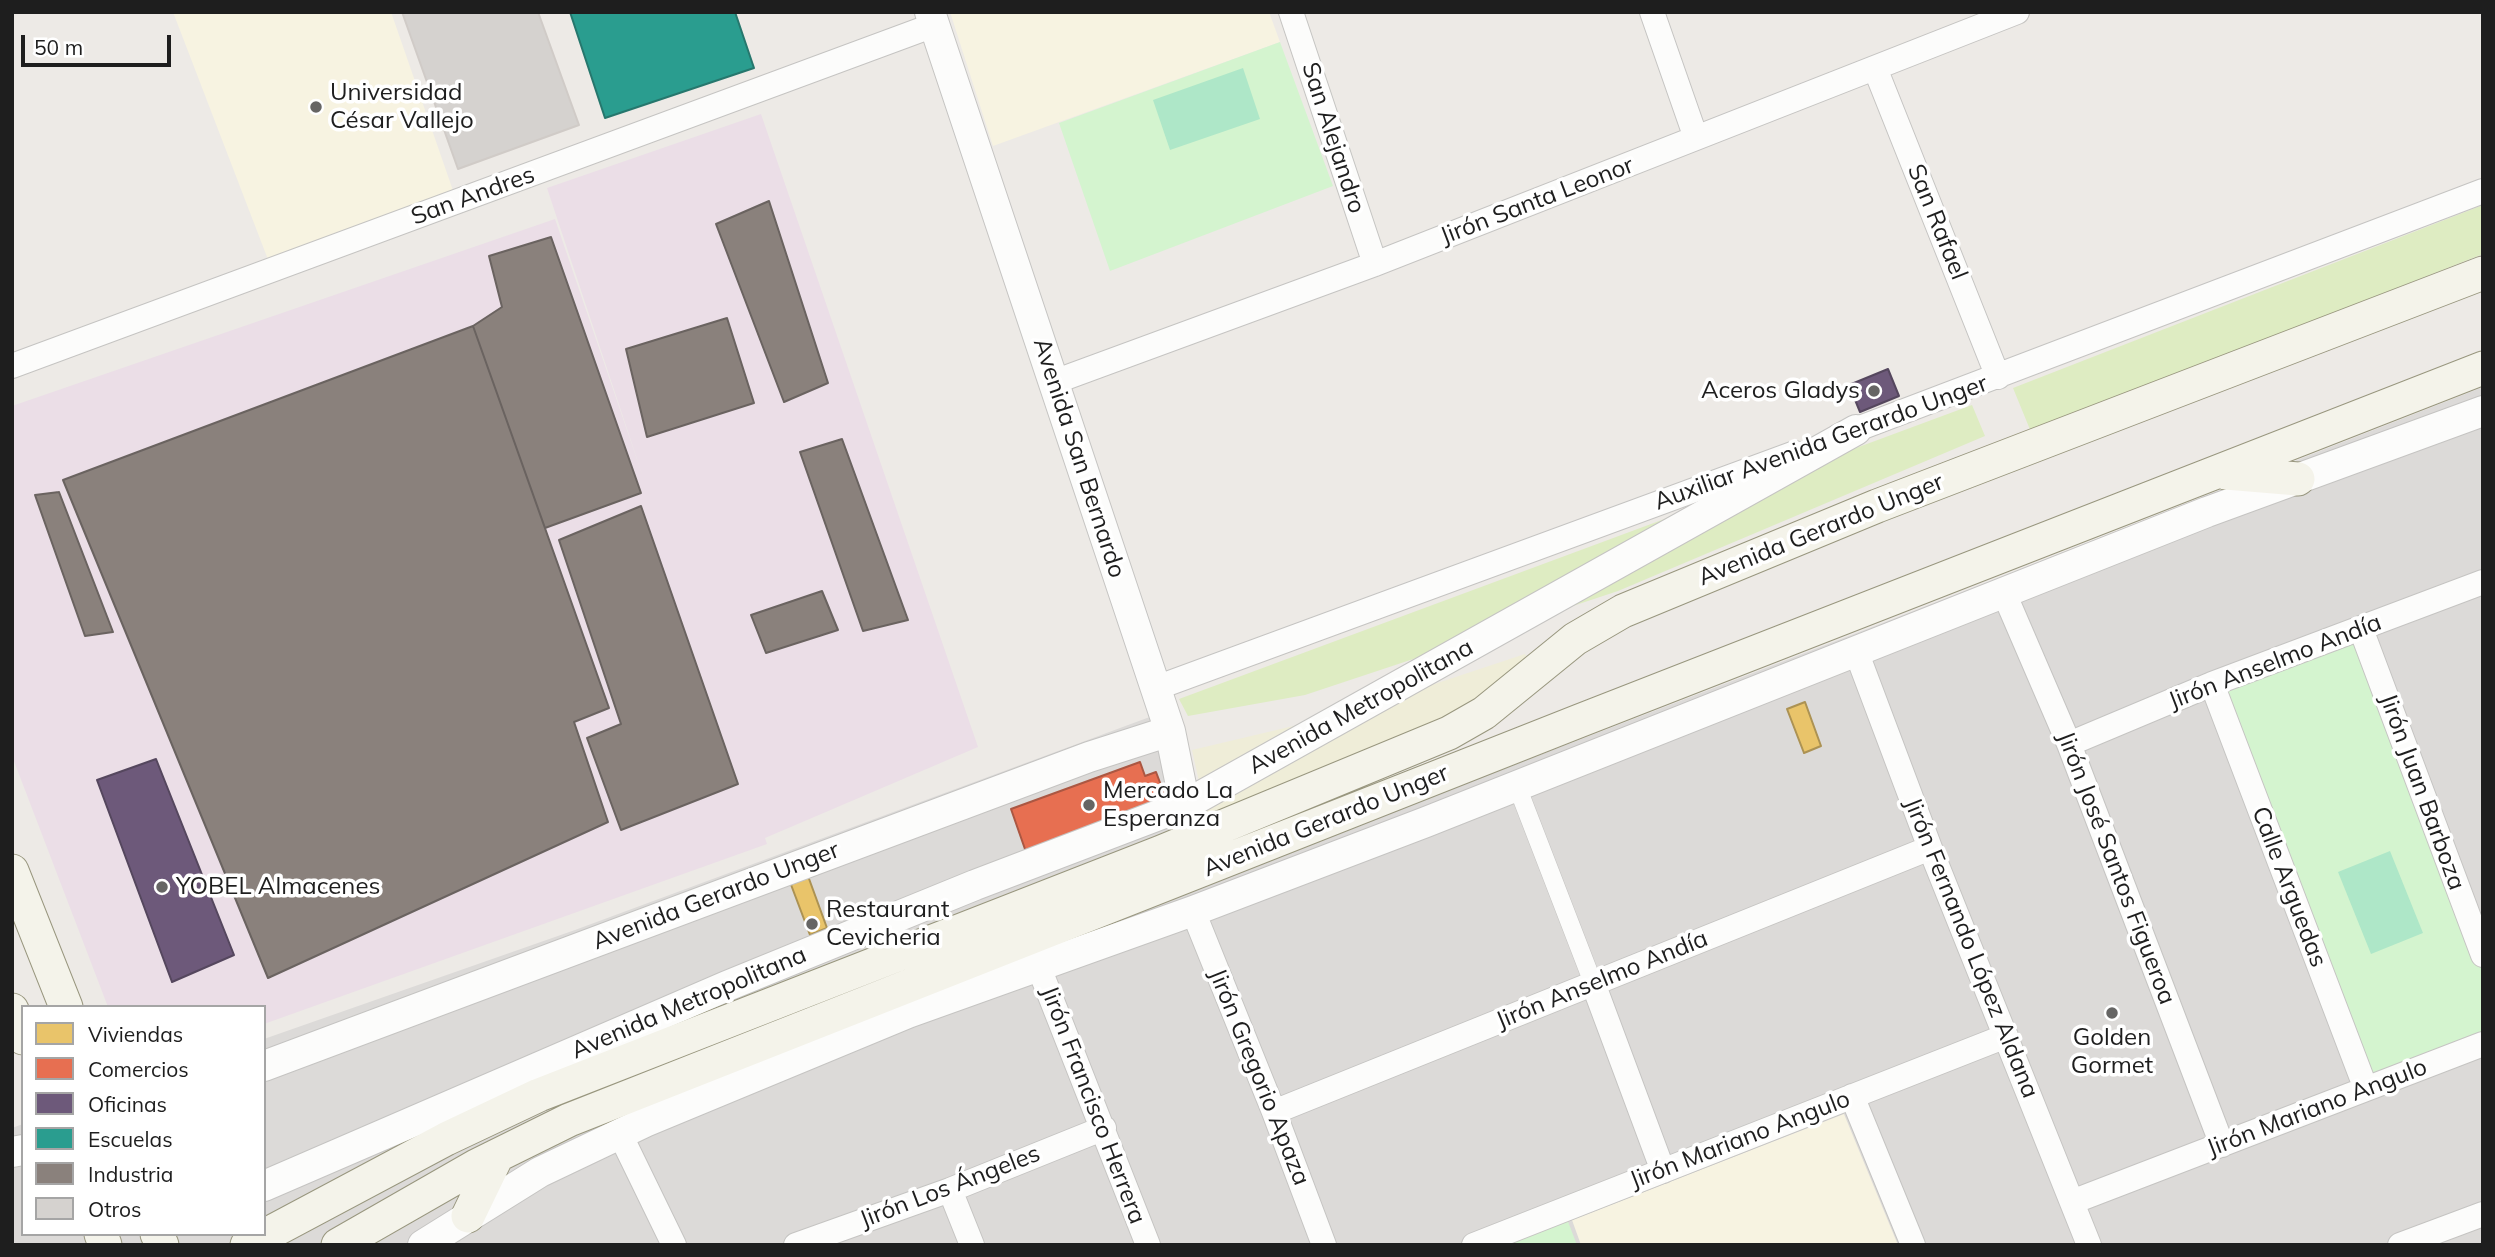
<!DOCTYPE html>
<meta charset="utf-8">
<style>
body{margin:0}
#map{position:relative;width:2495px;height:1257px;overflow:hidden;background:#edeae6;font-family:Mulish,sans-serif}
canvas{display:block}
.frame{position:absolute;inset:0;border:14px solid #1e1e1e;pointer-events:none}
.legend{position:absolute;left:21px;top:1005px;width:245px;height:231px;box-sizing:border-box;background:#fff;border:2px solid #a5a5a5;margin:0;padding:9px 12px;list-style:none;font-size:21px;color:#1e1e1e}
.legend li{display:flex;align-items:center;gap:14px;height:35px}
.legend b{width:35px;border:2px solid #a5a5a5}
.scale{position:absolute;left:21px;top:35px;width:150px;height:32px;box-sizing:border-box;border:4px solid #1e1e1e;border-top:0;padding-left:9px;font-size:21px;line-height:24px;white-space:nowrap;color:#1e1e1e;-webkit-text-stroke:5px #fff;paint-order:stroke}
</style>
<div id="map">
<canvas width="2495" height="1257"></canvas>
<div class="frame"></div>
<ul class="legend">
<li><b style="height:19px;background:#e9c46a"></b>Viviendas</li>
<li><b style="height:19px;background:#e76f51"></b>Comercios</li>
<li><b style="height:19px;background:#6d597a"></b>Oficinas</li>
<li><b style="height:19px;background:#2a9d8f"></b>Escuelas</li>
<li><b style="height:19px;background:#8a817c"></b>Industria</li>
<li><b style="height:19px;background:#d5d2cf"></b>Otros</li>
</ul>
<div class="scale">50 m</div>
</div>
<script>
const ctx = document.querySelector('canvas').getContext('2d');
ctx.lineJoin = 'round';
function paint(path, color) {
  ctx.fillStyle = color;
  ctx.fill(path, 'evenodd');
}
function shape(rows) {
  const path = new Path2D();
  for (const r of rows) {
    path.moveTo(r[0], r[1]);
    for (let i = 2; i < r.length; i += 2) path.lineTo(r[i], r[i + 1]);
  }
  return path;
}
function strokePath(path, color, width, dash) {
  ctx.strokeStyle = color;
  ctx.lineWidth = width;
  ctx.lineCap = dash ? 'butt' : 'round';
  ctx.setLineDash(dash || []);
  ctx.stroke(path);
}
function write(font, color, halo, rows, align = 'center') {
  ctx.font = font + ' Mulish,sans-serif';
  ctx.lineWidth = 7;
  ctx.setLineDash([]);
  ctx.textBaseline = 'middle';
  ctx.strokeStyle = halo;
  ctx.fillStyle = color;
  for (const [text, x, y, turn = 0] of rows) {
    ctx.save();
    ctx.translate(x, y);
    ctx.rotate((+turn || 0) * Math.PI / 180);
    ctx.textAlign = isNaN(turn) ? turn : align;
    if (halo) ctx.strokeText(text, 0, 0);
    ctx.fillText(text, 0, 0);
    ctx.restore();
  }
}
const residential = shape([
 [2483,387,2483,1245,12,1245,12,1128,23,1124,23,1234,264,1234,264,1039,575,930,1174,708,1200,886,1880,624]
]);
const industrial = shape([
 [761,114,978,747,765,838,767,844,264,1024,264,1007,108,1007,12,756,12,406,555,219,644,480,547,188]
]);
const education = shape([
 [173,12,391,12,457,202,272,270],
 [950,12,1269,12,1280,42,993,146],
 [1844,1114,1898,1245,1581,1245,1572,1220]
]);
const farmland = shape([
 [1525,654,1530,667,1479,704,1207,817,1192,750,1344,714]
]);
const grass = shape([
 [2483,205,2483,254,2031,432,2013,388],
 [1972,405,1985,436,1618,591,1305,695,1188,716,1179,699]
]);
const park = shape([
 [1280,42,1333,186,1110,271,1059,123],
 [2357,637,2483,974,2483,1032,2371,1077,2225,688],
 [1567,1219,1577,1245,1500,1245]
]);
const pitch = shape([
 [1243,68,1260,119,1170,150,1153,100],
 [2390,851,2423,933,2371,954,2338,872]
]);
const homes = shape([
 [1805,702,1821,746,1804,753,1787,709,1805,702],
 [808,876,827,928,810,935,790,882,808,876]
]);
const shops = shape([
 [1140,762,1145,776,1156,772,1167,801,1026,852,1011,809,1140,762]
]);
const offices = shape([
 [1888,369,1899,396,1860,412,1849,385,1888,369],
 [156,759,234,955,172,982,97,780,156,759]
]);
const schools = shape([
 [570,12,735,12,754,68,605,118,570,12]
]);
const industry = shape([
 [769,201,828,383,784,402,716,224,769,201],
 [551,237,641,493,545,528,473,326,502,307,489,256,551,237],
 [727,318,754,403,647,437,626,349,727,318],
 [473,326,609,708,574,722,608,822,268,978,63,480,473,326],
 [842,439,908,620,863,631,800,452,842,439],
 [59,492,113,632,85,636,35,495,59,492],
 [641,506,738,784,621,830,587,738,621,724,559,540,641,506],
 [822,591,838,630,766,653,751,615,822,591]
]);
const building = shape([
 [402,12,538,12,579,125,458,169,402,12]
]);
const pedestrian = shape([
 [1517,786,1593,983]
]);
const minor = shape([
 [1291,12,1375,264],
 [1652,12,1696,138],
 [1875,68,1998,377],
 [12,366,934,25],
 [1054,382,1375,264,2017,12],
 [1839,436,2483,191],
 [2004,593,2069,744,2222,1145],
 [2361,629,2483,955],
 [1856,651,1930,848,2089,1245],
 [2212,684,2366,1089],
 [1156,688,1795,453],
 [2069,744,2212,684,2483,582],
 [1193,911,1274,1112,1324,1245],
 [1038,965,1148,1245],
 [1593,983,1663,1171],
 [1852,1096,1913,1245],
 [1274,1112,1930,848],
 [620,1134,674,1245],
 [950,1190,972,1245],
 [2072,1202,2483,1044],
 [796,1245,950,1190,1104,1128],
 [1474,1245,2006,1036],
 [2400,1245,2483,1214]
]);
const tertiary = shape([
 [930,12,1170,731,1185,805,1187,824],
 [264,1066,1089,757,1170,731],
 [12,1152,23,1150],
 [264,1186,727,986,975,885,1185,805,1856,430],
 [423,1245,540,1172,645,1122,908,1013,1193,911,1426,822,2207,512,2483,411]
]);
const secondary = shape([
 [2226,473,2298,479],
 [12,871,66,1007],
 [12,1010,23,1038],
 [468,1216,497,1156],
 [101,1234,105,1245],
 [157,1234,162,1245],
 [247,1245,446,1139,539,1095,1161,852,1449,733,1484,713,1575,639,1623,611,1877,506,2483,273],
 [338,1245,476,1166,569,1120,1579,721,2483,368]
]);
const markers = [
 [316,107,7,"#666564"],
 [1874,391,7,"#666564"],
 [1089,805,7,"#666564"],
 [162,887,7,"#666564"],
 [812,924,7,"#666564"],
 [2112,1013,7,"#666564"]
];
const poiNames = [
 ["Universidad",330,93],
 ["César Vallejo",330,121],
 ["Aceros Gladys",1860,391,"right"],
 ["Mercado La",1103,791],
 ["Esperanza",1103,819],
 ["YOBEL Almacenes",176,887],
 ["Restaurant",826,910],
 ["Cevicheria",826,938],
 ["Golden",2112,1038,"center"],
 ["Gormet",2112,1066,"center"]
];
const streetNames = [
 ["San Alejandro",1333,138,72],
 ["San Andres",473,196,-20],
 ["Jirón Santa Leonor",1537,201,-21],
 ["San Rafael",1937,222,68],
 ["Auxiliar Avenida Gerardo Unger",1821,443,-20],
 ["Avenida San Bernardo",1079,458,72],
 ["Avenida Gerardo Unger",1821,530,-22],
 ["Jirón Anselmo Andía",2275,662,-21],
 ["Avenida Metropolitana",1361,707,-29],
 ["Jirón Juan Barboza",2422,792,70],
 ["Avenida Gerardo Unger",1326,821,-22],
 ["Jirón José Santos Figueroa",2116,868,69],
 ["Calle Arguedas",2289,887,69],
 ["Avenida Gerardo Unger",716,896,-21],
 ["Jirón Fernando López Aldana",1971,948,68],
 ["Jirón Anselmo Andía",1602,980,-22],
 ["Avenida Metropolitana",689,1003,-23],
 ["Jirón Gregorio Apaza",1259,1077,68],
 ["Jirón Francisco Herrera",1093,1105,69],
 ["Jirón Mariano Angulo",2317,1108,-21],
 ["Jirón Mariano Angulo",1740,1140,-21],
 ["Jirón Los Ángeles",950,1187,-21]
];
paint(residential, '#dcdad8');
paint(industrial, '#ebdee7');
paint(education, '#f7f3e1');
paint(farmland, '#efedd8');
paint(grass, '#deecc2');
paint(park, '#d4f4cf');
paint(pitch, '#aee7c8');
paint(homes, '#e9c46a');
strokePath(homes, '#ac9253', 2);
paint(shops, '#e76f51');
strokePath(shops, '#ab5742', 2);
paint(offices, '#6d597a');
strokePath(offices, '#55475e', 2);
paint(schools, '#2a9d8f');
strokePath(schools, '#26776d', 2);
paint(industry, '#8a817c');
strokePath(industry, '#6a6360', 2);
paint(building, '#d5d2cf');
strokePath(building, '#d0cbc7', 2);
strokePath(pedestrian, '#c5c4c2', 19);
strokePath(minor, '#c5c4c2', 26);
strokePath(tertiary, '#c5c4c2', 32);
strokePath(secondary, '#98967e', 35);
strokePath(pedestrian, '#fcfcfb', 18);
strokePath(minor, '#fcfcfb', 24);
strokePath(tertiary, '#fcfcfb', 30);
strokePath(secondary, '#f4f3ea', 33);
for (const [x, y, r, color] of markers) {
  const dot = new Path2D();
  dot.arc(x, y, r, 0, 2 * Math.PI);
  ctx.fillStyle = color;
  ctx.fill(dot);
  strokePath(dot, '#fff', 2.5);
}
write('24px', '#1e1e1e', '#fff', poiNames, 'left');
write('24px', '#1e1e1e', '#fff', streetNames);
</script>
